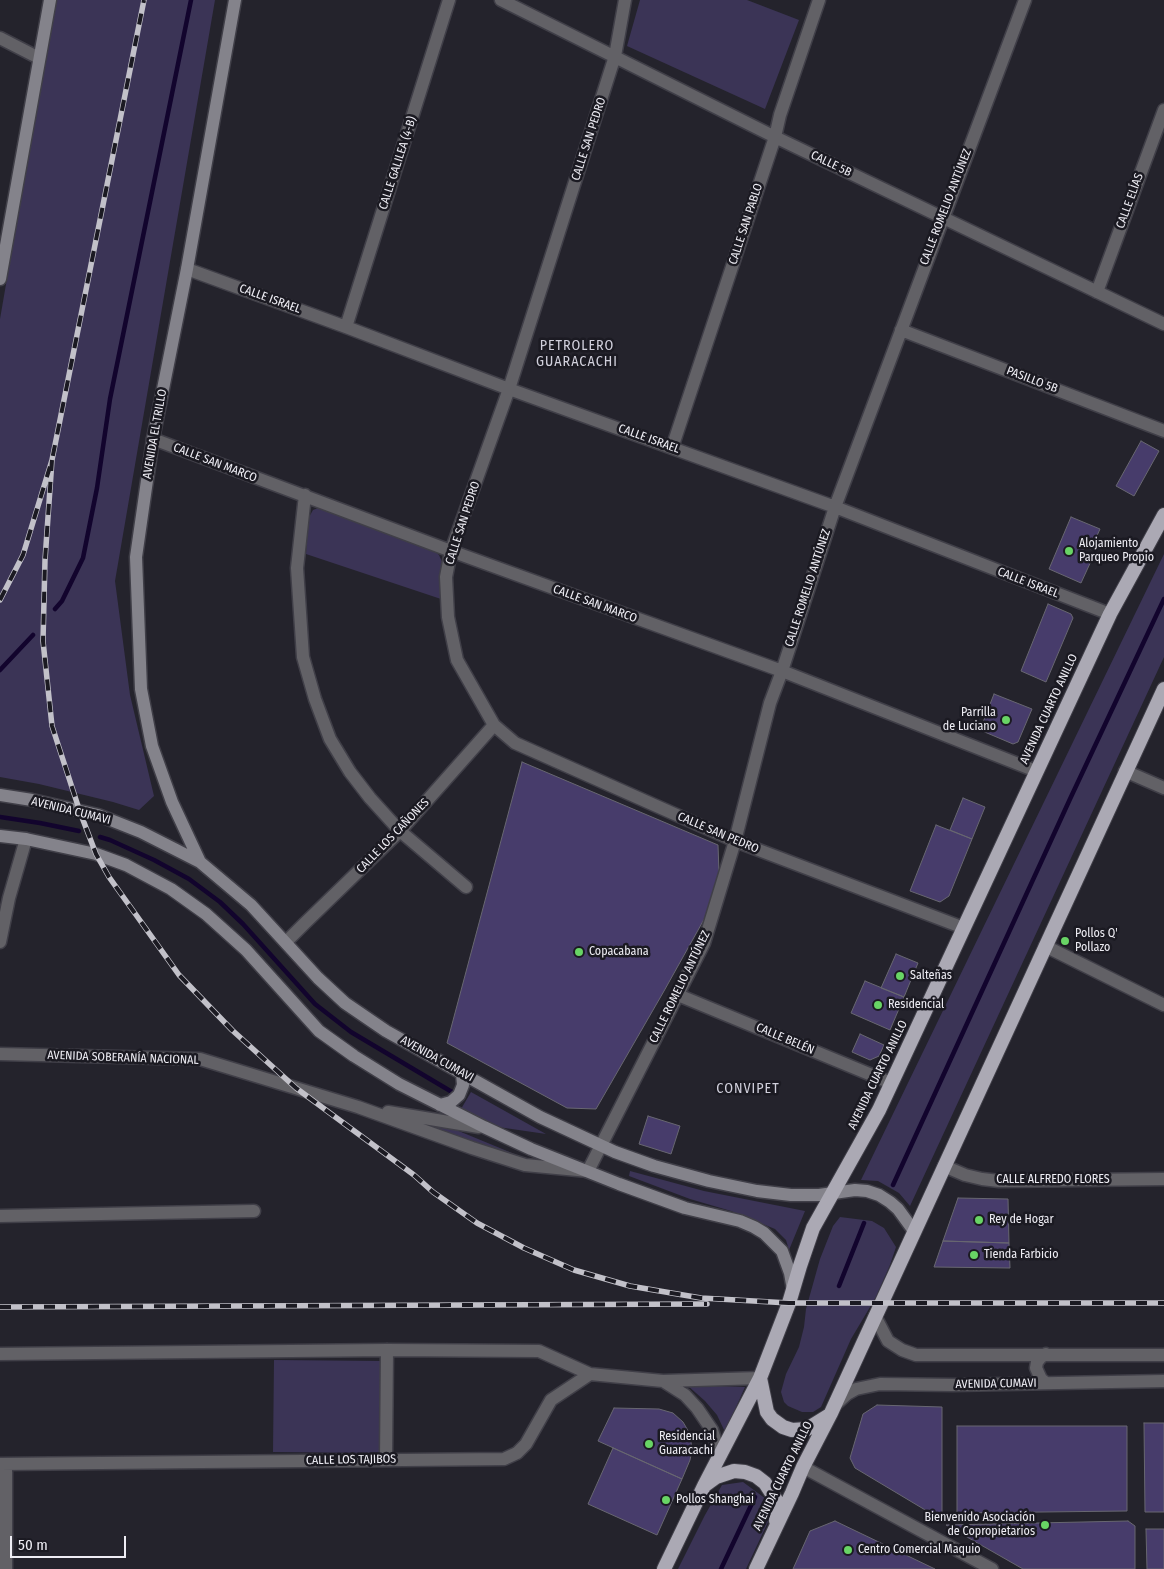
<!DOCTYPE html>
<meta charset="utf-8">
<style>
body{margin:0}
#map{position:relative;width:1164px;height:1569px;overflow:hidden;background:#24232c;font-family:"Fira Sans Condensed",sans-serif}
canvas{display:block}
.scale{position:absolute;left:10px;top:1536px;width:116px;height:22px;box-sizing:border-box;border:2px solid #eeedf4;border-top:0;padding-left:6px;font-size:15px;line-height:18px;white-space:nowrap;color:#eeedf4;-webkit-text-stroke:4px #1b1a22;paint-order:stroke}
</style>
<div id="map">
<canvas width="1164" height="1569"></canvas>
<div class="scale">50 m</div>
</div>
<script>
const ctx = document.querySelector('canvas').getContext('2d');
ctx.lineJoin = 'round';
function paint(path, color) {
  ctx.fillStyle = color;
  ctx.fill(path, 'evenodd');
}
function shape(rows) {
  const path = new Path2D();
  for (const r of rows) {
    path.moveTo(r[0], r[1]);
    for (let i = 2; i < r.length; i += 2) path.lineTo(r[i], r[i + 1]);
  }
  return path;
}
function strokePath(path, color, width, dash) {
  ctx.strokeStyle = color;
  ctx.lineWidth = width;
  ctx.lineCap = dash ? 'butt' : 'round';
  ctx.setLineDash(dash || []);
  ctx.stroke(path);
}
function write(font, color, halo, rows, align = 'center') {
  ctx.font = font + ' "Fira Sans Condensed",sans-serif';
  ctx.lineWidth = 5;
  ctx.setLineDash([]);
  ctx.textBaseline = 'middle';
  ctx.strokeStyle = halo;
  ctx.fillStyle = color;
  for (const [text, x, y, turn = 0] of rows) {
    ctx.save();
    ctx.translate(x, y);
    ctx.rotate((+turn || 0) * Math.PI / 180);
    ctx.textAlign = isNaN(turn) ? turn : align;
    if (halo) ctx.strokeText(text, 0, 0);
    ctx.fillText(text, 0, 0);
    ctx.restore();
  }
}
const green = shape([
 [55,0,215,0,115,581,130,695,154,796,139,810,113,802,39,784,0,777,0,319],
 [640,0,747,0,799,20,765,109,627,46],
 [318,508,433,550,439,555,442,562,441,599,306,554,308,519,313,510],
 [1164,554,1164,657,910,1206,899,1193,878,1181,861,1180],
 [471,1092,546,1134,498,1127,461,1109],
 [406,1121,449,1127,524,1158],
 [630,1171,704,1191,805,1211,789,1250,786,1240,775,1229,731,1211,690,1199,629,1176],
 [840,1217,872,1221,884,1228,896,1247,890,1265,876,1297,851,1339,821,1407,813,1412,802,1412,788,1406,784,1402,781,1392,786,1374,799,1347,804,1327,806,1309,820,1259,833,1226],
 [274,1360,382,1361,382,1453,273,1452],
 [687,1385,745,1387,725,1432,717,1415,705,1401],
 [743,1482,766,1499,768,1522,746,1569,678,1569,705,1515,722,1485]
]);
const stream = shape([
 [55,609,62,601,83,558,97,488,110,399,191,0],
 [0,670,33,635],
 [0,817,40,823,79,831],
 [100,837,110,840,154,860,189,879,220,902,243,924,315,1004,351,1032,452,1092],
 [893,1185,1070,799,1164,599],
 [839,1286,864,1223],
 [721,1569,755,1497]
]);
const building = shape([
 [1141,441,1159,451,1134,496,1116,486,1141,441],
 [1071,517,1100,529,1091,549,1085,546,1081,554,1092,559,1081,583,1049,569,1071,517],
 [1048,604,1071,614,1073,618,1046,682,1021,671,1048,604],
 [994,694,1032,709,1018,742,1013,744,980,730,994,694],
 [522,762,718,845,719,873,707,914,664,991,596,1109,567,1108,447,1043,522,762],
 [963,798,985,807,972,839,950,830,963,798],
 [936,825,972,839,949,896,940,902,910,891,936,825],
 [896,954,918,963,904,997,881,988,896,954],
 [865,981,904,997,890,1030,851,1013,865,981],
 [860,1034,884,1045,879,1056,870,1060,852,1052,860,1034],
 [648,1116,680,1126,671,1154,639,1144,648,1116],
 [958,1198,1008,1199,1009,1243,943,1241,958,1198],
 [943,1241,1009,1243,1010,1268,934,1267,943,1241],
 [877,1405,942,1407,942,1520,855,1468,850,1458,863,1414,877,1405],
 [614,1408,659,1409,673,1413,683,1422,690,1434,692,1450,690,1460,682,1479,598,1441,614,1408],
 [1144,1423,1164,1423,1164,1512,1145,1512,1144,1423],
 [957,1426,1127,1426,1127,1511,957,1513,957,1426],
 [613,1448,682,1479,657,1535,588,1504,613,1448],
 [835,1521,935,1569,793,1569,810,1531,835,1521],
 [1128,1521,1135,1526,1135,1569,1023,1569,946,1525,1128,1521],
 [1146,1529,1164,1529,1164,1569,1147,1569,1146,1529]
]);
const minor = shape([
 [501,0,775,137,1164,324],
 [625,0,615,56,509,389,451,551,446,577,448,617,457,660,494,725,515,743,735,841,964,928],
 [0,38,39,58],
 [187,269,346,327,509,389,835,507,1110,614],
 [1097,292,1164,110],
 [346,327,449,0],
 [901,330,1164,431],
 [153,439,451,551,782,671,1036,771],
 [672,448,775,137,780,115,819,0],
 [305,495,297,568,303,657,315,699,330,739,350,772,370,798,400,831,466,887],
 [1125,771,1164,788],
 [0,942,9,898,26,839],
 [286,942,305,923,400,831,494,725],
 [1045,946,1164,1005],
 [678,995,891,1083],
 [0,1054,200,1059,358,1107,472,1148,525,1165,588,1171,704,943,735,841,770,703,782,671,835,507,1025,0],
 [388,1112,479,1127],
 [944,1166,965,1175,982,1179,999,1181,1164,1179],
 [0,1216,254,1211],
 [0,1354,387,1350,539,1351,590,1374],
 [663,1381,685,1395,697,1408,712,1430,720,1456],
 [386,1459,387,1350],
 [0,1464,504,1459,517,1453,526,1444,551,1400,590,1374,663,1381,760,1378],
 [6,1464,6,1569],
 [803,1467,992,1569]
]);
const tertiary = shape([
 [875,1316,888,1341,902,1350,916,1355,1164,1355],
 [1046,1354,1041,1357,1037,1362,1036,1368,1041,1379,1046,1383],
 [835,1405,847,1394,856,1389,880,1384,953,1385,1164,1381]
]);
const secondary = shape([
 [0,279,50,0],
 [0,795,32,800,98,815,141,832,200,862,251,905,318,978,345,1003,386,1031,540,1117,615,1152,654,1166,709,1181,757,1191,791,1195,819,1195,855,1190,867,1191,879,1195,890,1202,898,1209,914,1231],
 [0,836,26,839,96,854,126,865,171,889,206,914,246,950,319,1031,354,1056,399,1084,484,1127,531,1149,619,1184,685,1208,740,1221,754,1227,764,1233,782,1251,790,1273,793,1290],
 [200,862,172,802,152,746,141,689,136,557,153,439,187,269,235,0],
 [440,1105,451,1102,459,1095,463,1085,462,1074]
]);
const trunk = shape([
 [760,1378,767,1412,772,1419,783,1427,792,1430,807,1429,828,1416],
 [705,1485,716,1477,734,1471,745,1472,756,1476,765,1483,776,1500,777,1509,776,1521],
 [664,1569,704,1486,760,1378,789,1303,800,1266,813,1228,879,1110,1110,614,1164,515],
 [756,1569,792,1493,803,1467,831,1413,1164,689]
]);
const rail = shape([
 [52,460,45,560,43,641,52,726,80,812,96,854,109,877,179,975,232,1030,296,1088,414,1175,433,1192,477,1223,524,1248,574,1270,630,1286,701,1298,789,1303],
 [0,600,23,555,52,460,144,0],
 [784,1303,1164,1303],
 [0,1307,707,1304]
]);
const markers = [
 [1069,551,5,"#68d465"],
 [1006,720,5,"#68d465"],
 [1065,941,5,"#68d465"],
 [579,952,5,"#68d465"],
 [900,976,5,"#68d465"],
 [878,1005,5,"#68d465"],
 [979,1220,5,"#68d465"],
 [974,1255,5,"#68d465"],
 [649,1444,5,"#68d465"],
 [666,1500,5,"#68d465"],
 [1045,1525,5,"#68d465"],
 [848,1550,5,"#68d465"]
];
const streetNames = [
 ["CALLE SAN PEDRO",589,139,-72],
 ["CALLE GALILEA (4-B)",398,163,-72],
 ["CALLE 5B",831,164,26],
 ["CALLE ELÍAS",1130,201,-70],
 ["CALLE ROMELIO ANTÚNEZ",946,207,-69],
 ["CALLE SAN PABLO",746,224,-72],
 ["CALLE ISRAEL",270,299,20],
 ["PASILLO 5B",1032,380,21],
 ["AVENIDA EL TRILLO",155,434,-80],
 ["CALLE ISRAEL",649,439,20],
 ["CALLE SAN MARCO",215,463,21],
 ["CALLE SAN PEDRO",463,523,-72],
 ["CALLE ISRAEL",1028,583,21],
 ["CALLE ROMELIO ANTÚNEZ",808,588,-72],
 ["CALLE SAN MARCO",595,604,20],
 ["AVENIDA CUARTO ANILLO",1049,709,-65],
 ["AVENIDA CUMAVI",71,811,14],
 ["CALLE SAN PEDRO",718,833,23],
 ["CALLE LOS CAÑONES",393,836,-46],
 ["CALLE ROMELIO ANTÚNEZ",680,987,-64],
 ["CALLE BELÉN",785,1039,23],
 ["AVENIDA SOBERANÍA NACIONAL",123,1058,2],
 ["AVENIDA CUMAVI",437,1059,29],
 ["AVENIDA CUARTO ANILLO",878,1075,-64],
 ["CALLE ALFREDO FLORES",1053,1180],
 ["AVENIDA CUMAVI",996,1384,-1],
 ["CALLE LOS TAJIBOS",351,1460,-1],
 ["AVENIDA CUARTO ANILLO",783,1476,-64]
];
const poiNames = [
 ["Alojamiento",1079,544],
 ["Parqueo Propio",1079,558],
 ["Parrilla",996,713,"right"],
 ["de Luciano",996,727,"right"],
 ["Pollos Q'",1075,934],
 ["Pollazo",1075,948],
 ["Copacabana",589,952],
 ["Salteñas",910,976],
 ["Residencial",888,1005],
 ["Rey de Hogar",989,1220],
 ["Tienda Farbicio",984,1255],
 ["Residencial",659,1437],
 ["Guaracachi",659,1451],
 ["Pollos Shanghai",676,1500],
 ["Bienvenido Asociación",1035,1518,"right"],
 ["de Copropietarios",1035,1532,"right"],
 ["Centro Comercial Maquio",858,1550]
];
const neighbourhoodNames = [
 ["PETROLERO",577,346],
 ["GUARACACHI",577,362],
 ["CONVIPET",748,1089]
];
paint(green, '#3b3456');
strokePath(stream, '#12042d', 4.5);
paint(building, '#473c6b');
strokePath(building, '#686771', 1);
strokePath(minor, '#403f48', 15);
strokePath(tertiary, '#403f48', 15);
strokePath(secondary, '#403f48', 15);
strokePath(trunk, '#403f48', 16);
strokePath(minor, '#626166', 12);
strokePath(tertiary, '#626166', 12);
strokePath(secondary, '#84838b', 12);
strokePath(trunk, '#aba9b4', 14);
strokePath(rail, '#c2c1c9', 5.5);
strokePath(rail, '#1b1a22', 4, [11]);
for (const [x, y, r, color] of markers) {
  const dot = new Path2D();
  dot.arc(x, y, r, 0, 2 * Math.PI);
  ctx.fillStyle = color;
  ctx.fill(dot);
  strokePath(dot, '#1b1a22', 2);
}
write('12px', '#eeedf4', '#1b1a22', streetNames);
write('12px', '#eeedf4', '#1b1a22', poiNames, 'left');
ctx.letterSpacing = '1px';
write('14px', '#d1d0dc', '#1b1a22', neighbourhoodNames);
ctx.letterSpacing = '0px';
</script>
